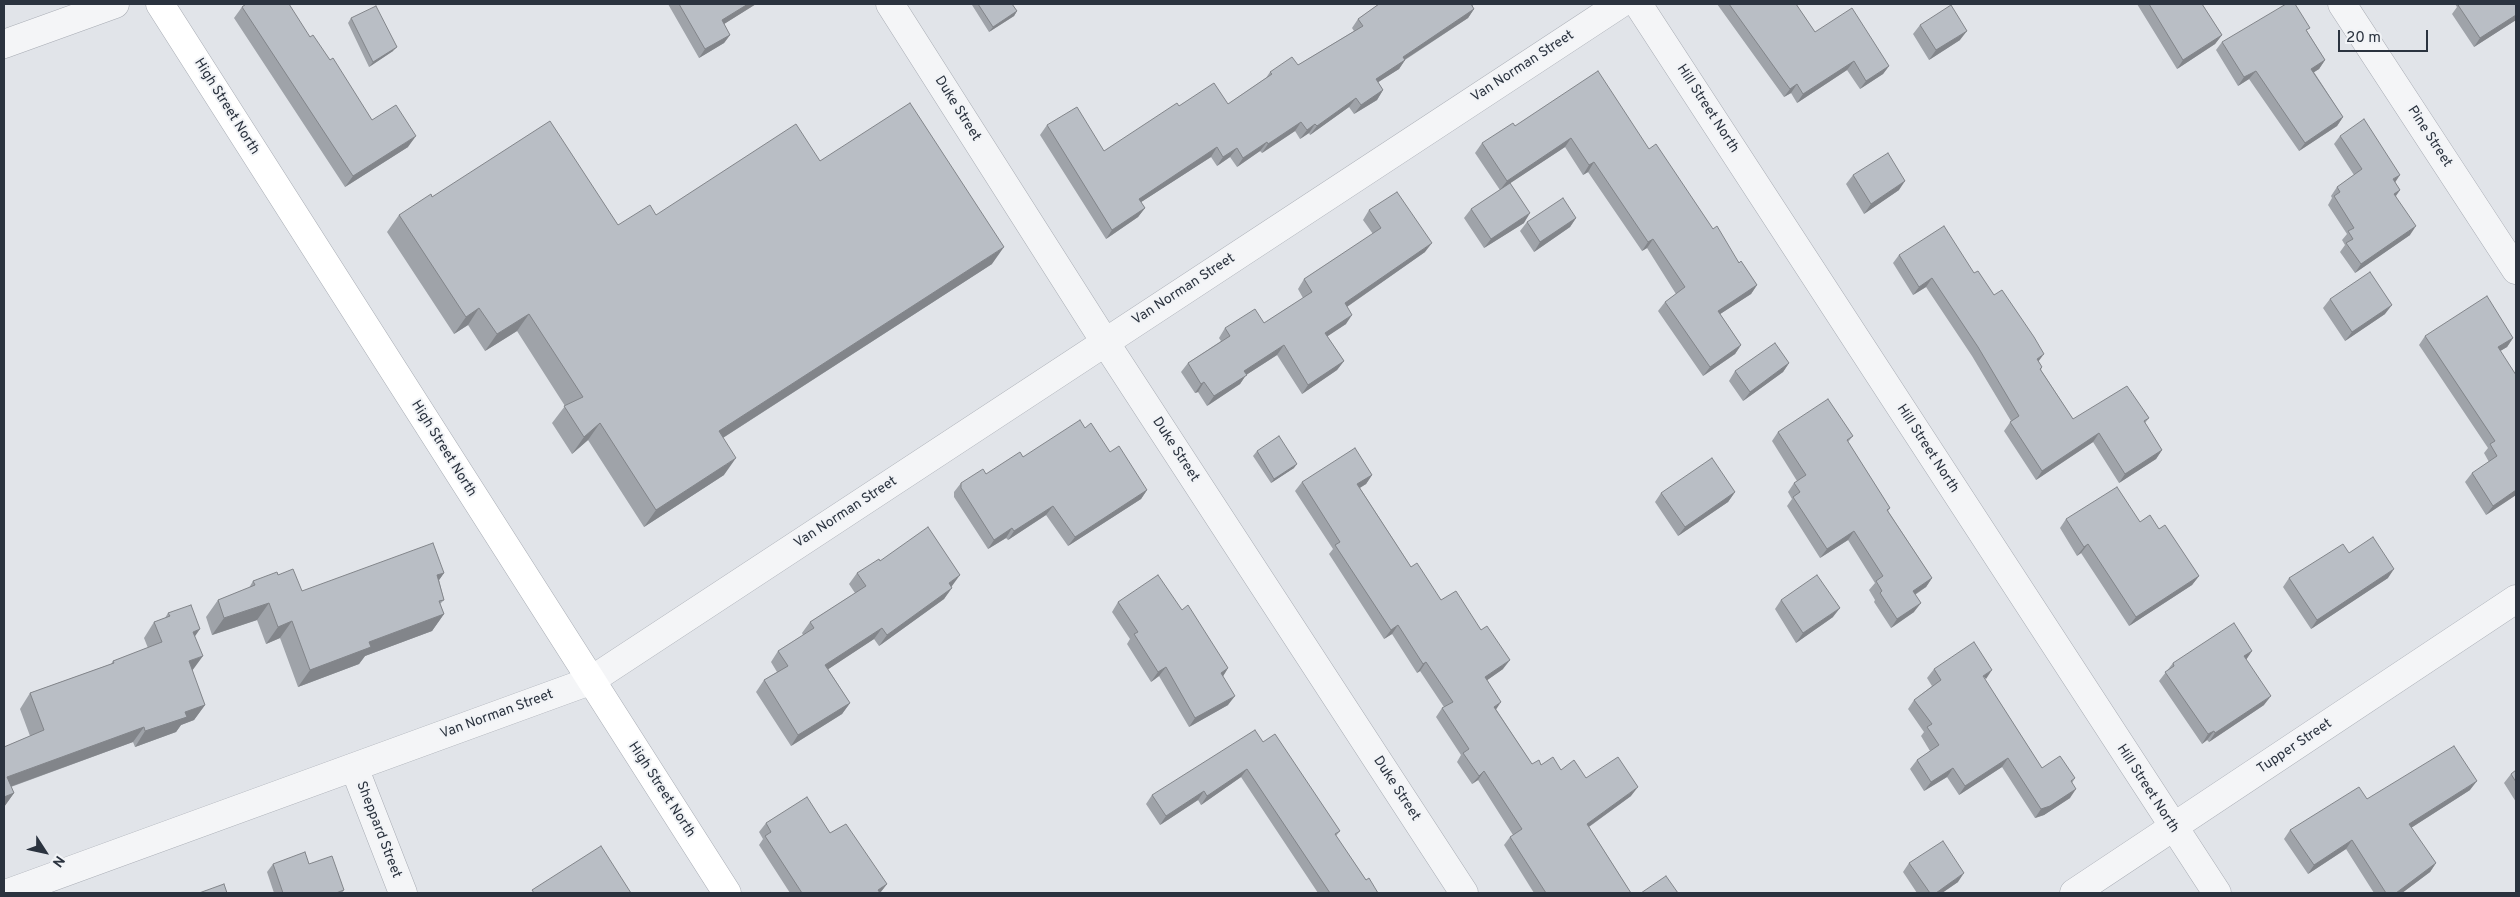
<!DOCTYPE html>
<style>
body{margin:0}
#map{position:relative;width:2520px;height:897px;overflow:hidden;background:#e1e4e9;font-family:Overpass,sans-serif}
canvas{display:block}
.frame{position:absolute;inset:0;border:5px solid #2b333f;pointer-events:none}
.north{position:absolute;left:20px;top:827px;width:50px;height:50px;-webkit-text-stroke:4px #f1f3f6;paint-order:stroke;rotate:125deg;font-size:14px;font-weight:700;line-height:20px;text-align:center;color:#2b333f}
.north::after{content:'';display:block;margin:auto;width:18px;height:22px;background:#2b333f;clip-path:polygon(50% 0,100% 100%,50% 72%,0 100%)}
.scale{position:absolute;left:2338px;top:30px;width:90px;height:22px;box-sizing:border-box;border:2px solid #2b333f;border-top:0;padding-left:6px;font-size:15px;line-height:18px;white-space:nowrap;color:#2b333f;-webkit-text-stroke:4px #f1f3f6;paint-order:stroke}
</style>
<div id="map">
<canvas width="2520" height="897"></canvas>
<div class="frame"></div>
<div class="north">N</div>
<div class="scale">20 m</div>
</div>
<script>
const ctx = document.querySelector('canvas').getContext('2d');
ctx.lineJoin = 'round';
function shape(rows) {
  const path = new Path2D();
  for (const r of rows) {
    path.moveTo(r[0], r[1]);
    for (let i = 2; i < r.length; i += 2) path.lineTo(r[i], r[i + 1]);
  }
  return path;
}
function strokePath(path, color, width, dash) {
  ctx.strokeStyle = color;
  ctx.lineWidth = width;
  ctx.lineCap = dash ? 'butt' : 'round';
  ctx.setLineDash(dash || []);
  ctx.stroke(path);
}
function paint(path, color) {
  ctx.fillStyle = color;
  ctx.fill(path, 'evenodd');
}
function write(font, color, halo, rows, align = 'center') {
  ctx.font = font + ' Overpass,sans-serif';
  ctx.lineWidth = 4;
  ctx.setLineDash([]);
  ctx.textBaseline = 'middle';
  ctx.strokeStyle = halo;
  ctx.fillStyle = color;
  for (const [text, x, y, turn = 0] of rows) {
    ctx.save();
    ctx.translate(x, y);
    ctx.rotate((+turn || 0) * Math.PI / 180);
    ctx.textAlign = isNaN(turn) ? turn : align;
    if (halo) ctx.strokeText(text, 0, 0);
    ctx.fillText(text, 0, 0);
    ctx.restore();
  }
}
const minor = shape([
 [890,4,1105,342,1464,893],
 [1638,4,2217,893],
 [2342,4,2516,270],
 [4,44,115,4],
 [354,767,403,893],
 [8,893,590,681,1620,4],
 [2074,893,2516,599]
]);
const secondary = shape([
 [160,4,727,893]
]);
const wall = shape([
 [668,4,756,4,724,24,730,35,724,43,699,58],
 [973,4,1012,4,1017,11,1014,16,989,32,972,5],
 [1379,4,1475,4,1472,6,1474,9,1468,18,1405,60,1399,69,1378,82,1383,90,1377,100,1354,114,1349,107,1310,135,1309,133,1300,139,1295,131,1262,153,1260,151,1237,167,1230,157,1217,166,1211,157,1141,202,1145,208,1138,217,1106,239,1040,135,1047,125,1104,151,1179,106,1228,104,1266,78,1270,72,1298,65,1354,31,1352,28,1358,19],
 [1717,4,1796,4,1815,32,1889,66,1883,74,1860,89,1847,70,1797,103,1791,93,1784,97],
 [2137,4,2202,4,2222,35,2215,44,2177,69],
 [2455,4,2516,4,2516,20,2474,47,2452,14,2457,7],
 [242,7,310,37,330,60,372,120,408,147,345,187,234,18],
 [351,18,393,51,369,67,348,23],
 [1920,25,1960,40,1929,60,1913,34],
 [2307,31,2325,60,2319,69,2314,72,2343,117,2337,126,2299,151,2249,79,2238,86,2216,50,2222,42],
 [1515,126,1649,149,1757,285,1751,294,1720,314,1741,345,1735,354,1703,376,1658,311,1665,302,1676,294,1647,248,1642,251,1588,172,1583,175,1565,147,1510,183,1524,223,1484,248,1464,218,1471,209,1500,190,1475,153,1482,143],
 [2340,136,2395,182,2400,190,2396,196,2410,235,2355,273,2340,252,2345,245,2342,240,2347,234,2328,205,2332,198,2331,196,2337,187,2354,175,2334,144],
 [820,161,992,264,723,438,724,475,644,527,588,440,572,454,552,423,565,406,517,331,485,351,468,325,454,334,387,232,399,215,432,197,618,225,656,215],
 [1853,175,1899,190,1864,214,1846,184],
 [1369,210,1425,252,1347,307,1346,324,1327,336,1344,361,1337,370,1302,394,1277,355,1246,375,1240,384,1207,406,1198,392,1195,393,1181,372,1188,363,1221,341,1219,338,1225,328,1264,323,1303,298,1298,289,1304,279,1373,234,1363,220],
 [1576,218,1570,227,1534,252,1520,231,1527,222],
 [1899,255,1974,273,2039,362,2042,367,2041,370,2073,419,2149,418,2145,423,2162,450,2156,459,2119,483,2093,442,2036,480,2004,431,2011,421,1972,356,1926,287,1913,295,1893,263],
 [2330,299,2385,314,2345,341,2323,308],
 [2425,336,2513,338,2507,347,2500,351,2516,495,2486,515,2465,482,2472,473,2489,462,2484,453,2488,448,2419,345],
 [1789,363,1783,372,1743,401,1729,381,1735,371],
 [1085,428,1110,452,1147,490,1141,499,1068,546,1046,515,1008,540,1006,538,988,549,954,497,954,492,961,483,986,474,1023,457],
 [1778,432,1853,436,1848,442,1890,508,1888,511,1932,578,1926,587,1915,595,1914,612,1891,628,1874,602,1875,600,1869,590,1875,583,1848,540,1820,558,1787,506,1792,499,1788,492,1794,483,1797,481,1772,441],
 [1257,451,1294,468,1271,483,1253,456],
 [1372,475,1366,484,1360,488,1411,567,1503,669,1487,680,1496,709,1532,764,1541,765,1561,770,1586,778,1631,796,1589,827,1631,893,1534,893,1504,845,1510,837,1513,835,1478,780,1472,784,1457,762,1461,755,1436,717,1442,708,1444,707,1420,671,1417,673,1392,634,1384,639,1329,554,1333,549,1295,491,1302,482],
 [1735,492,1728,502,1678,536,1655,502,1661,493],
 [2066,519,2140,522,2199,576,2192,585,2129,626,2081,553,2077,556,2060,528],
 [2349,553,2388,578,2311,629,2283,587,2289,578],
 [880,561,952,586,944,599,879,646,874,639,828,669,850,703,842,714,791,746,756,692,764,680,777,672,771,662,778,651,803,635,802,633,810,622,855,593,849,584,857,573],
 [444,573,439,580,444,600,440,604,444,614,432,631,365,656,359,664,298,687,280,638,266,644,257,620,212,635,206,617,218,600,249,588,253,581,278,575,302,591],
 [1781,600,1833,617,1796,643,1775,609],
 [1118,602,1182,610,1228,668,1223,676,1228,705,1189,727,1159,676,1151,682,1127,644,1130,639,1112,612],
 [168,613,195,636,192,671,205,705,194,720,181,725,176,732,135,747,133,742,11,787,14,793,4,807,4,747,30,736,20,709,30,693,111,664,113,661,148,648,144,638,154,622,165,618],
 [2252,651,2246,659,2264,705,2209,742,2207,740,2202,744,2159,681,2173,663],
 [1934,669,1985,680,2042,768,2075,778,2072,783,2070,798,2044,815,2035,818,2002,767,1959,795,1947,777,1924,791,1910,769,1917,760,1930,751,1921,736,1924,732,1908,709,1914,700,1932,686,1927,678],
 [1263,742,1340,831,1336,836,1366,880,1378,893,1318,893,1241,777,1201,805,1198,800,1160,825,1146,804,1152,795],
 [2516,770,2516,802,2504,783,2511,774],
 [2470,790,2411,828,2436,863,2430,872,2402,893,2374,893,2346,849,2308,874,2284,839,2290,830,2367,799],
 [766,823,830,833,887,884,880,893,790,893,759,845,763,839,759,832],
 [1909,863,1958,882,1942,893,1917,893,1903,872],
 [273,864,309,864,344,890,342,893,274,893,267,872]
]);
const shadedWall = shape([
 [748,4,756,4,716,29,722,20],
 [1474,9,1468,18,1404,60,1405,60,1399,69,1369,88,1376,79,1403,57],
 [1017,11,1014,16,989,32,993,27],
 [2516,15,2516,20,2474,47,2480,38],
 [1967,31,1960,40,1929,60,1936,50],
 [730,35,724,43,699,58,705,49],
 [2222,35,2215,44,2177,69,2183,60],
 [397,47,393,51,369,67,373,62],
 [2325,60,2319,69,2305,78,2311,69],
 [1854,61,1847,70,1797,103,1803,94],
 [1889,66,1883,74,1860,89,1866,81],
 [2256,71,2249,79,2238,86,2244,77],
 [1797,84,1791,93,1784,97,1790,89],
 [1383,90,1377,100,1354,114,1361,105],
 [1356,98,1349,107,1310,135,1317,126],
 [2343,117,2337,126,2299,151,2305,143],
 [1301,122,1295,131,1262,153,1268,144],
 [1315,124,1309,133,1300,139,1307,130],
 [416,136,408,147,345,187,353,176],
 [1571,138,1565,147,1500,190,1507,181],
 [1267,142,1260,151,1237,167,1243,158],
 [1217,147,1211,157,1132,208,1139,199],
 [1237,148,1230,157,1217,166,1223,157],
 [1594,162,1588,172,1583,175,1589,165],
 [2400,175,2394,184,2393,179],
 [1905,181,1899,190,1864,214,1871,204],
 [2400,190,2394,198,2394,194],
 [1145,208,1138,217,1106,239,1112,230],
 [1530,213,1524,223,1484,248,1491,239],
 [1576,218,1570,227,1534,252,1540,242],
 [2416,226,2410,235,2355,273,2361,264],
 [1653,239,1647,248,1642,251,1648,242],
 [1432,243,1425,252,1338,313,1345,303],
 [1004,247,992,264,707,448,719,431],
 [1932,278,1926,287,1913,295,1919,287],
 [1757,285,1751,294,1711,320,1718,311],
 [2392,305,2385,314,2345,341,2352,332],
 [479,308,468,325,454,334,466,317],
 [529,314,517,331,485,351,497,334],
 [1352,315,1346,324,1319,342,1325,333],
 [2513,338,2507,347,2492,356,2498,347],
 [1284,345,1277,355,1246,375,1240,384,1207,406,1214,396,1244,371],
 [1741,345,1735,354,1703,376,1710,367],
 [2044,354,2038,362,2037,359],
 [1344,361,1337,370,1302,394,1308,385],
 [1789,363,1783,372,1743,401,1750,392],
 [1204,382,1198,392,1195,393,1201,384],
 [600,423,588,440,572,454,584,437],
 [2099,433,2093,442,2036,480,2042,471],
 [2162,450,2156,459,2119,483,2125,474],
 [736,458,724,475,644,527,656,510],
 [1297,464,1294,468,1271,483,1274,479],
 [1372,475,1366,484,1351,493,1357,484],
 [1147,490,1141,499,1068,546,1075,537],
 [2516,490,2516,495,2486,515,2493,506],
 [1735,492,1728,502,1678,536,1685,527],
 [1053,506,1046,515,1008,540,1014,531],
 [1012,528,1006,538,988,549,994,540],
 [1854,531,1848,540,1820,558,1827,549],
 [2088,544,2081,553,2077,556,2084,547],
 [2394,569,2388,578,2311,629,2317,620],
 [444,573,432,590,437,575],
 [960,575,952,586,941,594,949,583],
 [2199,576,2192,585,2129,626,2136,617],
 [1932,578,1926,587,1906,600,1913,591],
 [952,588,944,599,879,646,887,635],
 [269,603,257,620,212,635,224,618],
 [1921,603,1914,612,1891,628,1897,619],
 [1840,608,1833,617,1796,643,1803,633],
 [444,614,432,631,365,656,359,664,298,687,310,670,369,642],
 [292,621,280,638,266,644,278,627],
 [1398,625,1392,634,1384,639,1391,630],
 [882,628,874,639,818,676,825,665],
 [200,629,189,645,193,632],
 [2252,651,2246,660,2244,656],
 [203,656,192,671,189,661],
 [1510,660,1503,669,1479,686,1485,677],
 [1426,662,1420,671,1417,673,1423,664],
 [1166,667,1159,676,1151,682,1158,672],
 [1228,668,1222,678,1221,673],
 [1992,670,1986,679,1983,676],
 [1235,696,1228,705,1189,727,1195,718],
 [2271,696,2264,705,2209,742,2215,733],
 [1501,702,1495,711,1494,707],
 [850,703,842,714,791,746,798,735],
 [205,705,194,720,181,725,176,732,135,747,145,731,185,712],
 [144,727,133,742,4,789,7,777],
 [2214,731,2207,740,2202,744,2208,734],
 [2008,758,2002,767,1959,795,1965,786],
 [1953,768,1947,777,1924,791,1931,782],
 [1247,769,1241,777,1201,805,1207,796],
 [1484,771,1478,780,1472,784,1479,776],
 [2477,781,2470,790,2403,833,2409,824],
 [1638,787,1631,796,1580,833,1587,824],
 [2076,789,2070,798,2044,815,2035,818,2041,809],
 [1204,791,1198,800,1160,825,1166,816],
 [14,793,4,807,4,797],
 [2352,840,2346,849,2308,874,2314,865],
 [2436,863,2430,872,2402,893,2396,893],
 [1964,873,1958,882,1942,893,1936,893],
 [887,884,880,893,876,893,878,890]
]);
const building = shape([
 [246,4,289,4,310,37,313,35,330,60,333,58,372,120,396,105,416,136,353,176,242,7,246,4],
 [679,4,748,4,722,20,730,35,705,49,679,4],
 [978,4,1012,4,1017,11,993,27,978,4],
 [1379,4,1471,4,1474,9,1403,57,1405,60,1376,79,1383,90,1361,105,1356,98,1317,126,1315,124,1307,130,1301,122,1268,144,1267,142,1243,158,1237,148,1223,157,1217,147,1139,199,1145,208,1112,230,1047,125,1077,107,1104,151,1177,103,1179,106,1214,83,1228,104,1272,74,1270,72,1292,57,1298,65,1363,26,1358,19,1379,4],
 [1729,4,1796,4,1815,32,1852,8,1889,66,1866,81,1854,61,1803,94,1797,84,1790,89,1729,4],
 [2149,4,2202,4,2222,35,2183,60,2149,4],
 [2286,4,2295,4,2310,28,2306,30,2325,60,2311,69,2343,117,2305,143,2256,71,2244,77,2222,42,2286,4],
 [2461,4,2516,4,2516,15,2480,38,2458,5,2461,4],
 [1951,5,1967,31,1936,50,1920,25,1951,5],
 [376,6,397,47,373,62,351,18,376,6],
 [1598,71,1649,149,1656,144,1713,229,1717,226,1739,263,1741,261,1757,285,1718,311,1741,345,1710,367,1665,302,1685,287,1653,239,1648,242,1594,162,1589,165,1571,138,1507,181,1482,143,1513,123,1515,126,1598,71],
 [910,103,1004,247,719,431,736,458,656,510,600,423,584,437,564,406,583,397,529,314,497,334,479,308,466,317,399,215,431,194,432,197,550,121,618,225,650,205,656,215,796,124,820,161,910,103],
 [2364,119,2400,175,2393,179,2400,190,2394,194,2416,226,2361,264,2346,243,2353,239,2348,231,2354,228,2334,196,2340,192,2337,187,2362,169,2340,136,2364,119],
 [1888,153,1905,181,1871,204,1853,175,1888,153],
 [1510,183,1530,213,1491,239,1471,209,1510,183],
 [1397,192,1432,243,1345,303,1352,315,1325,333,1344,361,1308,385,1284,345,1244,371,1247,375,1214,396,1204,382,1201,384,1188,363,1230,336,1225,328,1255,309,1264,323,1312,292,1304,279,1381,228,1369,210,1397,192],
 [1563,198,1576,218,1540,242,1527,222,1563,198],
 [1944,226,1974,273,1978,271,1994,295,2002,290,2034,337,2044,354,2037,359,2042,367,2040,369,2073,419,2127,386,2149,418,2144,421,2162,450,2125,474,2099,433,2042,471,2010,422,2019,416,1978,347,1932,278,1919,287,1899,255,1944,226],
 [2370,272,2392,305,2352,332,2330,299,2370,272],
 [2487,296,2513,338,2498,347,2516,375,2516,490,2493,506,2472,473,2497,456,2490,444,2495,441,2425,336,2487,296],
 [1775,343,1789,363,1750,392,1735,371,1775,343],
 [1828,399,1853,436,1847,440,1890,508,1887,510,1932,578,1913,591,1921,603,1897,619,1880,593,1882,591,1876,581,1883,576,1854,531,1827,549,1793,497,1800,492,1794,483,1806,475,1778,432,1828,399],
 [1080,420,1085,428,1091,423,1110,452,1119,446,1147,490,1075,537,1053,506,1014,531,1012,528,994,540,961,488,961,483,983,469,986,474,1020,452,1023,457,1080,420],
 [1279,436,1297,464,1274,479,1257,451,1279,436],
 [1355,448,1372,475,1357,484,1411,567,1417,563,1441,600,1456,591,1481,630,1487,626,1510,660,1485,677,1501,702,1494,707,1532,764,1539,760,1541,765,1553,757,1561,770,1574,760,1586,778,1618,757,1638,787,1587,824,1631,893,1546,893,1510,837,1522,829,1484,771,1479,776,1463,753,1469,749,1442,708,1453,702,1426,662,1423,664,1398,625,1391,630,1335,545,1340,542,1302,482,1355,448],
 [1712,458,1735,492,1685,527,1661,493,1712,458],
 [2117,487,2140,522,2150,515,2159,529,2165,525,2199,576,2136,617,2088,544,2084,547,2066,519,2117,487],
 [928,527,960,575,949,583,952,588,887,635,882,628,825,665,850,703,798,735,764,680,788,666,778,651,814,628,810,622,866,586,857,573,879,559,880,561,928,527],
 [2373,537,2394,569,2317,620,2289,578,2343,544,2349,553,2373,537],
 [433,543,444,573,437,575,444,600,439,601,444,614,369,642,371,647,310,670,292,621,278,627,269,603,224,618,218,600,255,585,253,581,277,572,278,575,293,569,302,591,433,543],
 [1158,575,1182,610,1188,605,1228,668,1221,673,1235,696,1195,718,1166,667,1158,672,1134,634,1138,632,1118,602,1158,575],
 [1817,575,1840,608,1803,633,1781,600,1817,575],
 [191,605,200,629,193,632,203,656,189,661,205,705,185,712,187,717,145,731,144,727,7,777,14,793,4,797,4,747,44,730,30,693,114,663,113,661,162,642,154,622,170,616,168,613,191,605],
 [2234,623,2252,651,2244,656,2271,696,2215,733,2214,731,2208,734,2165,672,2174,666,2173,663,2234,623],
 [1974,642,1992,670,1983,676,2042,768,2060,756,2075,778,2071,781,2076,789,2050,806,2041,809,2008,758,1965,786,1953,768,1931,782,1917,760,1939,745,1927,727,1932,724,1914,700,1941,680,1934,669,1974,642],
 [1255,730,1263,742,1275,734,1340,831,1335,834,1366,880,1369,878,1378,893,1330,893,1247,769,1207,796,1204,791,1166,816,1152,795,1255,730],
 [2454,746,2477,781,2409,824,2436,863,2396,893,2386,893,2352,840,2314,865,2290,830,2359,787,2367,799,2454,746],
 [2516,770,2516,782,2511,774,2516,770],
 [807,797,830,833,846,824,887,884,878,890,880,893,802,893,765,836,771,832,766,823,807,797],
 [1943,841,1964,873,1936,893,1930,893,1909,863,1943,841],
 [601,846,631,893,534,893,532,890,601,846],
 [305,852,309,864,332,856,344,890,336,893,283,893,273,864,305,852],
 [1666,876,1678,893,1641,893,1666,876],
 [224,884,227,893,199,893,224,884]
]);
const streetNames = [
 ["Van Norman Street",1523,67,-33],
 ["High Street North",226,107,58],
 ["Duke Street",957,109,58],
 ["Hill Street North",1707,109,57],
 ["Pine Street",2429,137,57],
 ["Van Norman Street",1184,290,-33],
 ["High Street North",443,449,58],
 ["Hill Street North",1927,449,57],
 ["Duke Street",1175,450,57],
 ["Van Norman Street",846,513,-33],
 ["Van Norman Street",497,715,-20],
 ["Tupper Street",2295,747,-34],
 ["Duke Street",1396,789,57],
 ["Hill Street North",2147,789,57],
 ["High Street North",661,790,57],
 ["Sheppard Street",378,830,69]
];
strokePath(minor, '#a7abb3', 29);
strokePath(secondary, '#a7abb3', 29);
strokePath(minor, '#f4f5f7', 28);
strokePath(secondary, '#fff', 28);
paint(wall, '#9fa3a9');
paint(shadedWall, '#82858a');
paint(building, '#b9bec5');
strokePath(building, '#82858a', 1);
write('14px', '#2b333f', '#f1f3f6', streetNames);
</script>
